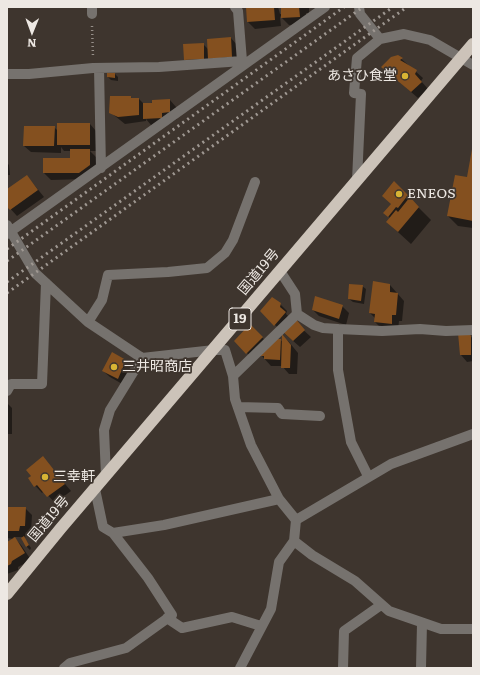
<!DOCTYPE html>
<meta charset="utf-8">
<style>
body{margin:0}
#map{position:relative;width:480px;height:675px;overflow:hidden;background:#3e352e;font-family:Literata,serif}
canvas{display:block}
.frame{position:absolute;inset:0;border:8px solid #ede8e3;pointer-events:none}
.north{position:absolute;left:12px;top:12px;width:40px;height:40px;-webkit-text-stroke:3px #3e352e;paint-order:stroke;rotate:181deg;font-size:11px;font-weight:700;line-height:16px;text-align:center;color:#ede8e3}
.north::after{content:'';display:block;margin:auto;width:14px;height:18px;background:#ede8e3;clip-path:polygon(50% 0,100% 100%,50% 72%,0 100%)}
</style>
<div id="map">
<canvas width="480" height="675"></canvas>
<div class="frame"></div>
<div class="north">N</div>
</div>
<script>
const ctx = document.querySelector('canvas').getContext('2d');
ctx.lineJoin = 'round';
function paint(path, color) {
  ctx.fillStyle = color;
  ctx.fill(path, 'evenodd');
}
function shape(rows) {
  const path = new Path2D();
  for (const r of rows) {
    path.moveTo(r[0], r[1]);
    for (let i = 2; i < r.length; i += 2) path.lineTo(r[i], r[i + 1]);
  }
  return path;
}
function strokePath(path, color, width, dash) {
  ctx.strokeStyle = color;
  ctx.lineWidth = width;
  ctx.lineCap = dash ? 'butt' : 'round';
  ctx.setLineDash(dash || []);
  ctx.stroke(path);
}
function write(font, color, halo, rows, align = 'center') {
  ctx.font = font + ' Literata,"Noto Sans JP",serif';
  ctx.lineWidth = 3.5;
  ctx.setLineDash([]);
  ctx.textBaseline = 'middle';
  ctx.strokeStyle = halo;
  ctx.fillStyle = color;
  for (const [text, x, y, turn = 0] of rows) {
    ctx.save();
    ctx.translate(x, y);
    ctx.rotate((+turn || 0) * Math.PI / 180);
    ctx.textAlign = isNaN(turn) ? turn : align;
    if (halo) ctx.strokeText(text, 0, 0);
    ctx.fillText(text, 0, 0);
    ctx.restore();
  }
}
const shadow = shape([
 [247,7,278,7,280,14,282,14,282,7,309,7,309,13,306,13,306,24,289,25,280,16,281,26,255,29,248,22],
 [231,38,237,45,239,64,191,66,185,60,203,44,209,50],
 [398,56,423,78,421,81,428,89,418,98,382,67],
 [115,74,118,77,118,81,111,80,108,77],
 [130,97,133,99,139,99,144,104,170,100,176,107,177,119,169,124,151,125,146,119,146,121,125,124,110,112],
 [90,124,96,131,96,151,90,151,96,157,96,172,86,179,51,180,44,173,71,159,71,151,64,151,61,147,61,153,31,152,24,146,54,127,58,131],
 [473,150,473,228,458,226,448,216,468,178],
 [7,163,9,165,10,175,7,175],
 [27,176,44,197,17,216,7,205,7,190],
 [394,183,431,220,411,244,387,222,390,218,385,213,392,204],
 [390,285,404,301,402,321,399,321,398,330,382,329,375,322,375,318,370,313],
 [362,286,366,289,364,304,353,302,349,299],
 [280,304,287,311,286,314,311,337,300,347,275,325],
 [342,306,349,313,346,325,319,316,313,310],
 [250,326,270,345,280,340,283,342,283,337,289,342,298,353,297,374,289,374,282,366,271,366,261,355,253,359,235,341],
 [468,333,473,339,473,361,467,362,461,355],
 [126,361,132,367,124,385,110,377,103,371],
 [7,403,12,408,12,434,7,434],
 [43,458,71,491,55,503,44,491,42,493,29,479],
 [7,508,25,508,32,515,31,532,26,532,25,539,31,548,30,550,27,547,22,537,13,537,21,545,31,560,18,567,18,570,7,574,7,543,14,539,7,538]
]);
const building = shape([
 [246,7,274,7,275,20,247,22],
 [281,7,299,7,300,17,281,18],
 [231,37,232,57,208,59,207,39],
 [204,43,204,59,184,60,183,44],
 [398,55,403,58,400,60,417,70,415,74,422,82,411,92,381,67,391,57],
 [107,73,115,73,115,78,107,77],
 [110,96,131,96,131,98,139,98,139,115,118,117,109,113],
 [170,99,170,112,162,113,162,118,143,119,143,103,152,103,152,100],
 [57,123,90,123,90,145,57,145],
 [24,126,55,126,54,146,23,146],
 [70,149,90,149,90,165,79,173,43,173,43,158,70,158],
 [472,149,473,149,473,221,447,216,455,175,467,177],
 [27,175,38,190,10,210,7,207,7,189],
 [394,181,408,195,398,208,396,207,388,217,383,213,391,204,382,196],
 [410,197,419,207,398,232,386,222,396,210,398,212],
 [373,281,390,284,390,292,398,293,396,315,392,315,392,324,374,322,375,314,369,313],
 [349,284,363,285,361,301,348,299],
 [315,296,343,305,339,319,312,310],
 [272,297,281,303,280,307,286,312,274,326,260,311],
 [295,318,305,330,293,341,282,331],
 [250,324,263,337,246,354,234,341],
 [468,332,471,336,471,355,460,355,458,333],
 [282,334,291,345,290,368,281,368],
 [275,339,281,339,280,360,264,359,264,356,260,356],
 [112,352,126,360,118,379,102,371],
 [43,456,65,484,47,497,37,485,34,487,28,478,31,476,26,470],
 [7,507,26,507,25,526,20,526,19,531,7,531],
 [24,536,29,545,26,547,21,538],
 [15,537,25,553,12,561,11,564,7,566,7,542]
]);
const path = shape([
 [92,26,93,57]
]);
const minor = shape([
 [92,7,92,14],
 [235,7,238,11,242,61,244,64],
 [359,7,360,14,380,39],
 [99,68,101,168],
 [7,74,29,74,93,68,159,67,242,61],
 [357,180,361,94,354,93,357,58,380,39,404,34,430,40,473,65],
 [7,225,35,273,88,322,142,358,214,350,225,350,233,376,235,399,251,445,279,499,296,520,294,541,279,562,271,609,240,668],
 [7,234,325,7],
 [280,271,295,294,297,314,314,325,323,328,338,329,338,370,351,442,368,476],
 [88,322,102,300,108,275,168,272,207,268,225,253,233,240,255,182],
 [338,329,382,331,420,329,446,331,473,330],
 [233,376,297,314],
 [7,391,11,384,42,384,46,283],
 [238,407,278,408,282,414,320,416],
 [106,476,104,430,110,410,142,358],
 [95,489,103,527,113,533,164,525,279,499],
 [296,520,391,464,473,434],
 [294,541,312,555,355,581,389,611,441,629,473,629],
 [167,618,182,628,232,617,261,626],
 [64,668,70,663,126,648,172,615,148,578,113,533],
 [343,668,344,631,381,605],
 [421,668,422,623]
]);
const highway = shape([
 [7,594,61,528,473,44]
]);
const rail = shape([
 [7,249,344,7],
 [7,261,363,7],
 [7,282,393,7],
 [7,293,407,7]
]);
const markers = [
 [405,76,4,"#d8b434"],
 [399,194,4,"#d8b434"],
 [114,367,4,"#d8b434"],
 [45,477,4,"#d8b434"]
];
const shields = [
 [240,319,22]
];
const shieldNames = [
 ["19",240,319]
];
const poiNames = [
 ["あさひ食堂",397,76,"right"],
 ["ENEOS",407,194],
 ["三井昭商店",122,367],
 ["三幸軒",53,477]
];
const streetNames = [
 ["国道19号",259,272,-50],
 ["国道19号",49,519,-50]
];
paint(shadow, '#0007');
paint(building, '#84501f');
strokePath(path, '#968f89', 2.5, [1, 3]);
strokePath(minor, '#76726e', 10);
strokePath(highway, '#ccc3b9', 12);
strokePath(rail, '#9f9892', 3, [2, 4]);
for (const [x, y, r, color] of markers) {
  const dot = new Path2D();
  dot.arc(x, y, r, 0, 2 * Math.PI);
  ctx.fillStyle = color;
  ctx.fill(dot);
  strokePath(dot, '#3e352e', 1.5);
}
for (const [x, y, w] of shields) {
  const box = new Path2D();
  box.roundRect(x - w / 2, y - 11, w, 22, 3);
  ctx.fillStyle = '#3e352e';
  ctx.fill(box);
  strokePath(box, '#ede8e3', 1);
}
write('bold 13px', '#ede8e3', null, shieldNames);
write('14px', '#ede8e3', '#3e352e', poiNames, 'left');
write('14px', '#ede8e3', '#3e352e', streetNames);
</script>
